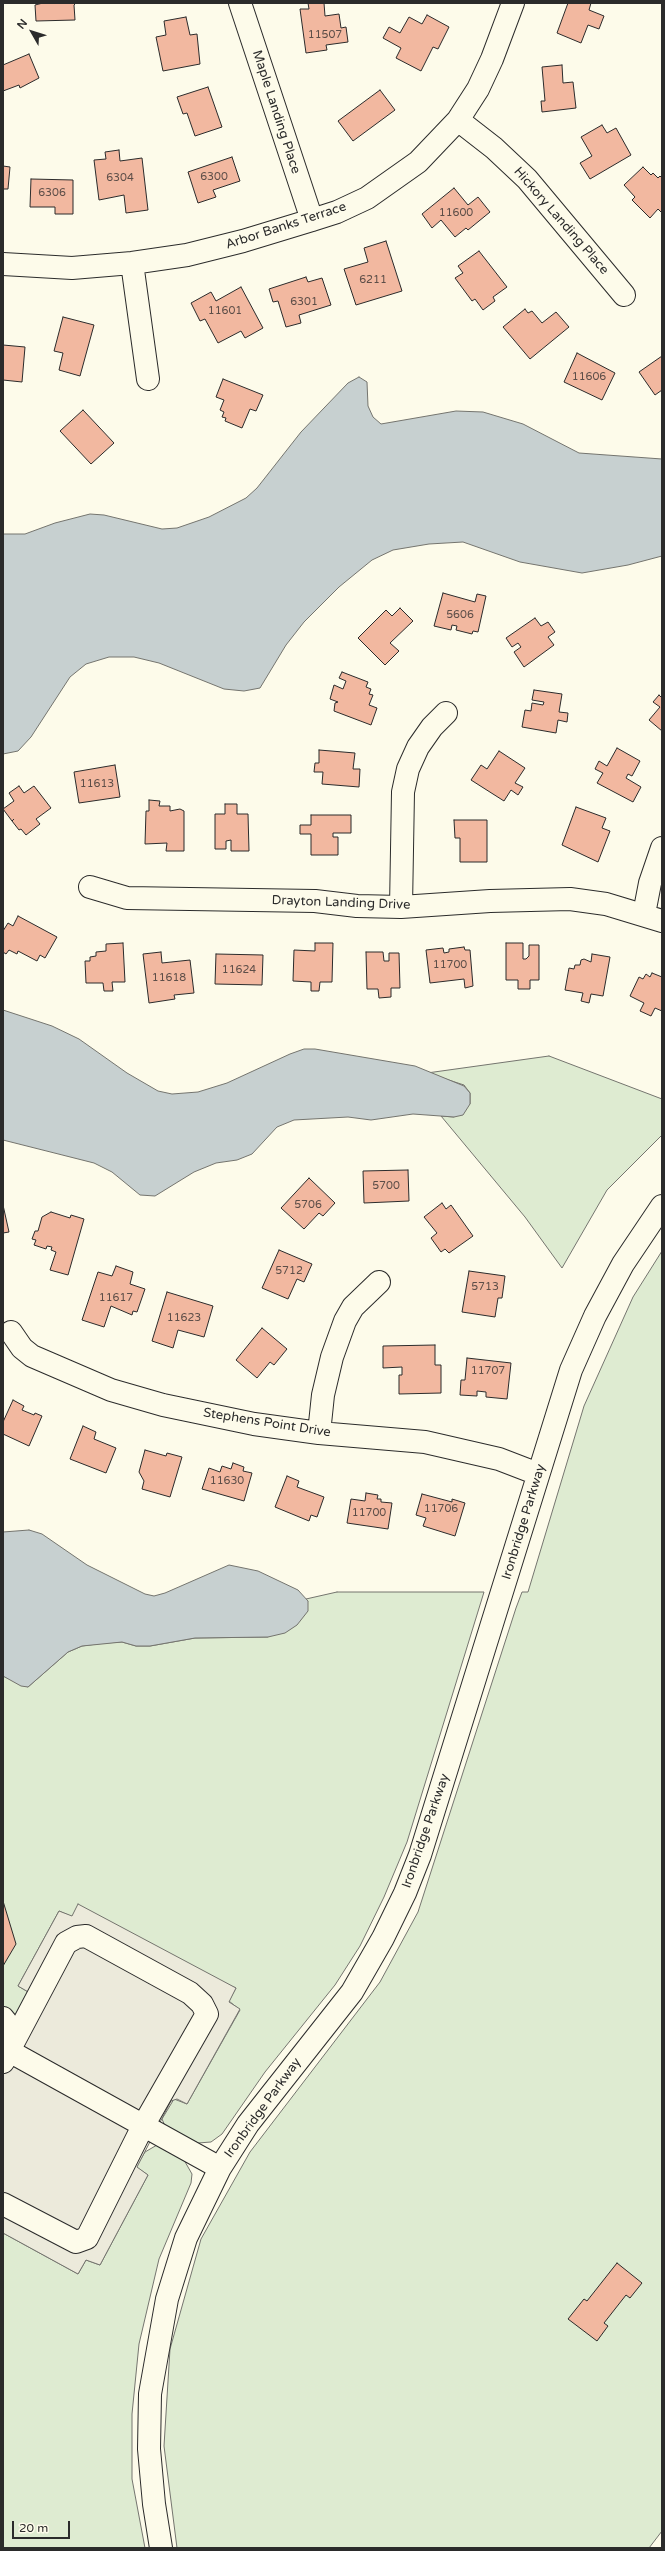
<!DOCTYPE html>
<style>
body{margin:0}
#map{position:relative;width:665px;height:2551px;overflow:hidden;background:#fdfbea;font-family:"Varela Round",sans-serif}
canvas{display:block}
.frame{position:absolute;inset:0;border:4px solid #2b2b2b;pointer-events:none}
.north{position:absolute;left:12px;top:12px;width:40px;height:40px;-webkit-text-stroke:3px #fdfbea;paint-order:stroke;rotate:309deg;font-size:11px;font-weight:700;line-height:16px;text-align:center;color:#2b2b2b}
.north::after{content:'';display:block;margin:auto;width:14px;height:18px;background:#2b2b2b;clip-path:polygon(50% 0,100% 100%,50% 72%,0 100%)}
.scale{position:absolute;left:12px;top:2521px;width:58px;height:18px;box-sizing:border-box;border:2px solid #2b2b2b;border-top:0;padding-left:5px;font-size:12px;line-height:14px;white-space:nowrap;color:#2b2b2b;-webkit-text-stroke:3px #fdfbea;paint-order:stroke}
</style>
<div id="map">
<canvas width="665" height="2551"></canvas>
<div class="frame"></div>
<div class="north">N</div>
<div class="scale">20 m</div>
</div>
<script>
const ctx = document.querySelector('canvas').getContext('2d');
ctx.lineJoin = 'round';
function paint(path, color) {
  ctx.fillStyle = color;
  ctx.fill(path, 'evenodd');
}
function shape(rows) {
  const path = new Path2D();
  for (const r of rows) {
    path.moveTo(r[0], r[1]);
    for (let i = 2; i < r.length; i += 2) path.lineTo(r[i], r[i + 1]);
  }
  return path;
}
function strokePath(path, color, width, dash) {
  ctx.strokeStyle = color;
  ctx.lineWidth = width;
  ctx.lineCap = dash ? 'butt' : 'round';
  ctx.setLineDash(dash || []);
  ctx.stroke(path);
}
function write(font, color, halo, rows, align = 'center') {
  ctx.font = font + ' "Varela Round",sans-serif';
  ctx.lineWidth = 3;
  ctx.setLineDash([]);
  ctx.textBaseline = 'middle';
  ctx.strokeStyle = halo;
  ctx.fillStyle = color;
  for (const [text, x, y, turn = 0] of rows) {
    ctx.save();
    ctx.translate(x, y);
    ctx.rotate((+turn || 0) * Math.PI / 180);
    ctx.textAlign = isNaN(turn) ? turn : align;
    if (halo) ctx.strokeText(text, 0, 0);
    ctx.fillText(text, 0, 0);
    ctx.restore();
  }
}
const green = shape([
 [549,1056,662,1099,662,1135,607,1190,562,1268,525,1217,441,1116,454,1117,470,1104,470,1093,464,1085,427,1073,549,1056],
 [662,1251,662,2531,649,2548,177,2548,164,2446,170,2349,201,2239,250,2152,380,1982,418,1912,516,1608,522,1592,528,1592,584,1406,633,1297,662,1251],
 [337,1592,484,1592,407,1842,384,1897,360,1946,335,1985,265,2072,222,2134,211,2142,198,2143,165,2126,162,2119,174,2099,187,2104,240,2010,229,2001,236,1988,59,1911,18,1986,30,1993,16,2015,3,2007,3,1676,28,1687,68,1652,82,1646,104,1643,122,1642,136,1646,150,1646,195,1638,268,1637,308,1602,306,1599,337,1592],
 [157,2145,184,2160,192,2174,191,2183,159,2259,139,2344,132,2414,132,2479,145,2548,3,2548,3,2233,78,2274,86,2260,100,2265,148,2175,136,2167,145,2152,157,2145]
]);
const parking = shape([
 [78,1904,236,1988,229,2002,240,2009,187,2104,177,2099,171,2101,137,2167,148,2175,100,2265,86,2260,78,2274,3,2233,3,2046,30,1993,18,1986,59,1911,72,1916,78,1904]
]);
const water = shape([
 [359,377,367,382,368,406,373,417,381,424,456,411,483,412,523,424,579,453,662,459,662,556,628,565,582,573,520,562,463,542,429,544,393,550,372,560,339,587,304,622,286,645,260,688,244,691,224,689,159,663,134,657,109,657,86,664,70,677,31,737,18,751,3,754,3,534,25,534,55,523,90,514,104,515,162,529,177,528,209,517,246,498,257,488,301,432,348,383,359,377],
 [3,1010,52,1026,79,1039,127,1073,158,1091,172,1094,198,1092,227,1083,290,1054,304,1049,315,1049,415,1066,464,1086,470,1093,470,1104,463,1115,454,1117,413,1114,371,1120,348,1117,294,1120,277,1127,252,1154,237,1160,216,1163,194,1172,155,1196,140,1195,112,1172,94,1163,3,1140,3,1010],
 [29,1530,42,1534,87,1565,145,1594,154,1596,165,1593,229,1565,258,1571,298,1590,308,1601,308,1611,297,1625,285,1633,268,1637,195,1638,150,1646,136,1646,122,1642,82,1646,68,1652,28,1687,21,1686,3,1676,3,1532,29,1530]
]);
const building = shape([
 [43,3,76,3,74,5,75,20,36,21,35,5,43,3],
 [308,3,324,3,325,16,339,14,341,28,346,27,348,42,326,45,327,50,306,53,300,9,309,9,308,3],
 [568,3,591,3,589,10,604,16,599,29,588,25,581,43,557,33,568,3],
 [427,15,449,27,438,49,433,47,421,71,396,58,401,48,383,38,389,27,400,33,409,17,422,24,427,15],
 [186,17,190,35,197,34,200,64,163,71,156,37,166,35,164,21,186,17],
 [29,54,39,78,20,88,19,85,3,91,3,65,29,54],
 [562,65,563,83,573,82,576,108,542,112,541,101,545,101,542,67,562,65],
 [208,87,222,127,195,136,187,113,183,114,177,97,208,87],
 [380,90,395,110,353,141,338,121,380,90],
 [602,125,607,133,616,128,631,155,590,179,580,163,592,156,581,137,602,125],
 [119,150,120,161,142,158,148,210,126,213,124,195,99,200,94,160,106,159,105,152,119,150],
 [232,157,240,181,213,190,216,197,198,203,188,172,232,157],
 [3,166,10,167,8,189,3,189,3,166],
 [643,167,651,175,653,173,658,178,660,176,662,178,662,213,658,209,650,218,632,200,635,197,624,185,643,167],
 [31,179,73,180,73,214,55,214,55,207,30,207,31,179],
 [454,188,468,205,478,197,490,212,468,230,466,228,455,237,441,220,432,228,422,214,454,188],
 [386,241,402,291,356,305,344,269,368,262,364,248,386,241],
 [479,251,507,287,493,297,495,301,483,310,475,299,472,301,455,278,463,273,458,266,479,251],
 [306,277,308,282,322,278,331,305,299,315,301,323,286,327,278,301,273,302,269,289,306,277],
 [241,287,263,328,245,338,241,331,218,343,205,319,200,321,191,303,211,292,216,301,241,287],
 [525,309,528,313,532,311,542,323,556,312,569,327,530,359,503,327,525,309],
 [63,317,94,325,80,376,59,370,63,353,54,351,63,317],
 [3,345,25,347,22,382,3,380,3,345],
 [662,350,662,390,655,395,639,372,662,356,662,350],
 [577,353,615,373,602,400,564,382,577,353],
 [223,379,263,395,256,411,250,409,242,428,225,421,226,418,222,417,224,412,220,410,224,400,216,397,223,379],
 [83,410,114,443,91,464,60,431,83,410],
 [443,593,475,602,477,594,486,596,478,632,473,631,472,634,456,630,457,626,452,625,451,630,434,626,443,593],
 [400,608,413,621,390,643,399,651,385,665,358,638,386,610,392,616,400,608],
 [535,618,541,626,548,622,555,632,548,637,554,645,524,667,514,652,521,647,518,643,512,647,506,638,535,618],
 [342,672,368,682,366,687,371,689,369,694,373,695,369,705,377,708,371,725,334,711,335,703,338,702,330,699,334,685,343,689,346,681,339,678,342,672],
 [534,690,562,694,559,712,568,713,567,722,558,720,556,733,522,727,525,710,531,711,532,703,543,705,544,702,532,700,534,690],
 [659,695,662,698,662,731,649,720,660,707,653,702,659,695],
 [617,748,640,761,632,776,628,774,626,778,641,787,633,802,597,783,603,773,595,769,599,761,607,766,617,748],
 [319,750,355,753,353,769,360,769,359,787,322,784,323,772,314,772,315,763,319,763,319,750],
 [499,751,525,768,515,783,523,787,518,795,511,790,504,801,471,780,481,765,487,769,499,751],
 [115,765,120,797,79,803,74,772,115,765],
 [19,786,24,793,34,786,51,808,36,819,40,824,26,835,21,829,19,830,12,821,14,819,12,821,3,809,14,801,9,793,19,786],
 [149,800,160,801,159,806,170,806,170,811,180,809,184,811,184,851,166,851,167,843,145,844,146,811,149,811,149,800],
 [225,804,237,804,237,814,248,814,249,851,231,851,231,840,226,841,226,849,215,849,215,814,225,814,225,804],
 [576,807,606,818,602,828,610,831,598,862,562,845,576,807],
 [311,815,351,815,351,833,333,833,333,837,338,837,338,855,311,855,311,834,300,834,300,825,311,825,311,815],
 [454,820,487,820,487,862,460,862,460,838,455,838,454,820],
 [18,916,57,937,45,958,40,955,37,961,18,951,17,954,9,950,6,954,3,952,3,931,8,923,13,926,18,916],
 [123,943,125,982,112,982,113,991,104,991,103,983,86,983,85,961,90,961,90,957,96,956,96,952,106,951,106,944,123,943],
 [315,943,333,943,332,982,320,982,319,991,311,991,311,982,293,981,294,950,315,951,315,943],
 [506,943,523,943,523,959,526,959,529,956,529,945,539,945,539,980,530,980,530,989,518,989,518,980,506,980,506,943],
 [464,947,465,950,470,950,473,986,465,988,464,979,430,983,426,950,443,948,444,953,449,952,449,949,464,947],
 [161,952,162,963,190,960,194,993,174,995,175,999,149,1003,143,954,161,952],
 [366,952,383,952,384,961,389,961,389,953,399,953,400,988,391,988,391,997,379,998,378,989,367,989,366,952],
 [216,954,263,955,262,985,215,984,216,954],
 [592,954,610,957,603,996,591,994,589,1003,581,1001,583,993,565,990,569,968,574,969,575,965,580,965,581,960,584,959,591,962,592,954],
 [652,973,662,977,662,1011,655,1008,651,1016,640,1011,644,1003,630,996,639,977,643,979,646,974,650,977,652,973],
 [408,1170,409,1201,364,1203,363,1171,408,1170],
 [309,1178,335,1203,323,1216,319,1213,304,1229,281,1208,309,1178],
 [442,1203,446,1209,451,1205,473,1236,449,1253,445,1249,441,1252,431,1238,437,1233,424,1217,442,1203],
 [3,1205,9,1232,3,1233,3,1205],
 [51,1212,70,1218,71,1215,84,1219,68,1275,50,1270,56,1252,51,1250,52,1247,47,1246,46,1249,34,1245,36,1240,32,1239,35,1231,38,1231,42,1217,51,1212],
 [279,1250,312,1264,304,1282,297,1279,288,1299,262,1288,279,1250],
 [116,1266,133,1272,130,1284,145,1289,137,1312,133,1311,132,1315,111,1306,104,1327,82,1320,98,1272,112,1276,116,1266],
 [469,1271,505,1276,502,1298,498,1298,495,1317,462,1312,469,1271],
 [167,1292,213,1306,204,1337,178,1330,173,1348,152,1341,167,1292],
 [262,1328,287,1349,274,1365,270,1362,257,1378,236,1360,262,1328],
 [435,1345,435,1365,441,1365,441,1393,399,1394,399,1375,402,1375,402,1367,383,1368,383,1346,435,1345],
 [467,1358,511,1363,507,1399,486,1397,486,1392,477,1391,477,1396,460,1395,461,1380,465,1380,467,1358],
 [13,1400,24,1406,22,1410,34,1415,35,1413,42,1416,29,1446,3,1434,3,1422,13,1400],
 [83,1426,96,1432,94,1439,116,1448,106,1473,70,1459,83,1426],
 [145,1450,166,1456,167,1453,182,1457,170,1497,142,1489,144,1481,139,1472,145,1450],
 [233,1463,244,1467,243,1471,252,1473,244,1501,202,1489,209,1468,220,1472,222,1466,231,1469,233,1463],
 [287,1476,299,1481,297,1487,324,1497,317,1517,311,1515,309,1521,275,1507,287,1476],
 [366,1493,378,1495,377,1499,381,1499,381,1502,392,1503,388,1529,347,1523,351,1499,365,1501,366,1493],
 [422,1494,452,1502,452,1499,465,1503,455,1536,423,1526,426,1518,416,1515,422,1494],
 [3,1901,16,1944,3,1966,3,1901],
 [617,2263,642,2283,630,2298,626,2295,604,2323,608,2326,597,2341,568,2319,584,2299,587,2301,617,2263]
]);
const minor = shape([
 [240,3,312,220],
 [458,120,494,148,527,179,624,295],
 [132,263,148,379],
 [3,264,72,268,132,263,187,255,243,241,312,220,337,212,367,198,418,162,458,120,478,89,492,59,513,3],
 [90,887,127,898,315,901,357,906,401,907,490,901,570,899,606,904,662,921],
 [401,907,403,792,408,769,418,747,432,727,446,713],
 [644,914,650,883,662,848],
 [11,1332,22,1348,32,1356,111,1390,163,1405,254,1424,319,1433,425,1442,499,1459,538,1474],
 [319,1433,323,1395,332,1357,345,1321,353,1307,379,1282],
 [3,2018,11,2028,14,2041],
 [9,2051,220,2168],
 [3,2062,66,1943,77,1937,86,1936,190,1993,202,2004,207,2014,143,2126,87,2238,76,2242,3,2204],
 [161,2548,154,2504,149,2449,150,2394,167,2299,186,2238,220,2168,248,2124,352,1992,383,1938,405,1893,420,1855,571,1370,595,1316,623,1264,662,1206]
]);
const numberNames = [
 ["11507",325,35],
 ["6300",214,177],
 ["6304",120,178],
 ["6306",52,193],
 ["11600",456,213],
 ["6211",373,280],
 ["6301",304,302],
 ["11601",225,311],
 ["11606",589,377],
 ["5606",460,615],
 ["11613",97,784],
 ["11700",450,965],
 ["11624",239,970],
 ["11618",169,978],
 ["5700",386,1186],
 ["5706",308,1205],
 ["5712",289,1271],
 ["5713",485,1287],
 ["11617",116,1298],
 ["11623",184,1318],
 ["11707",488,1371],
 ["11630",227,1481],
 ["11706",441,1509],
 ["11700",369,1513]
];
const streetNames = [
 ["Maple Landing Place",276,112,72],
 ["Hickory Landing Place",561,221,49],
 ["Arbor Banks Terrace",286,226,-18],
 ["Drayton Landing Drive",341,903,2],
 ["Stephens Point Drive",267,1423,9],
 ["Ironbridge Parkway",524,1522,-73],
 ["Ironbridge Parkway",426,1831,-71],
 ["Ironbridge Parkway",263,2108,-54]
];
paint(green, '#deebd1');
strokePath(green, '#74746e', 1);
paint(parking, '#eceadb');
strokePath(parking, '#74746e', 1);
paint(water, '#c7d0d0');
strokePath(water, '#74746e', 1);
paint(building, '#f2b8a0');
strokePath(building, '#2b2b2b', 1);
strokePath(minor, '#2b2b2b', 24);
strokePath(minor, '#fdfbea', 22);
write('11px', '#5d4e48', null, numberNames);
write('13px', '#2b2b2b', '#fdfbea', streetNames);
</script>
